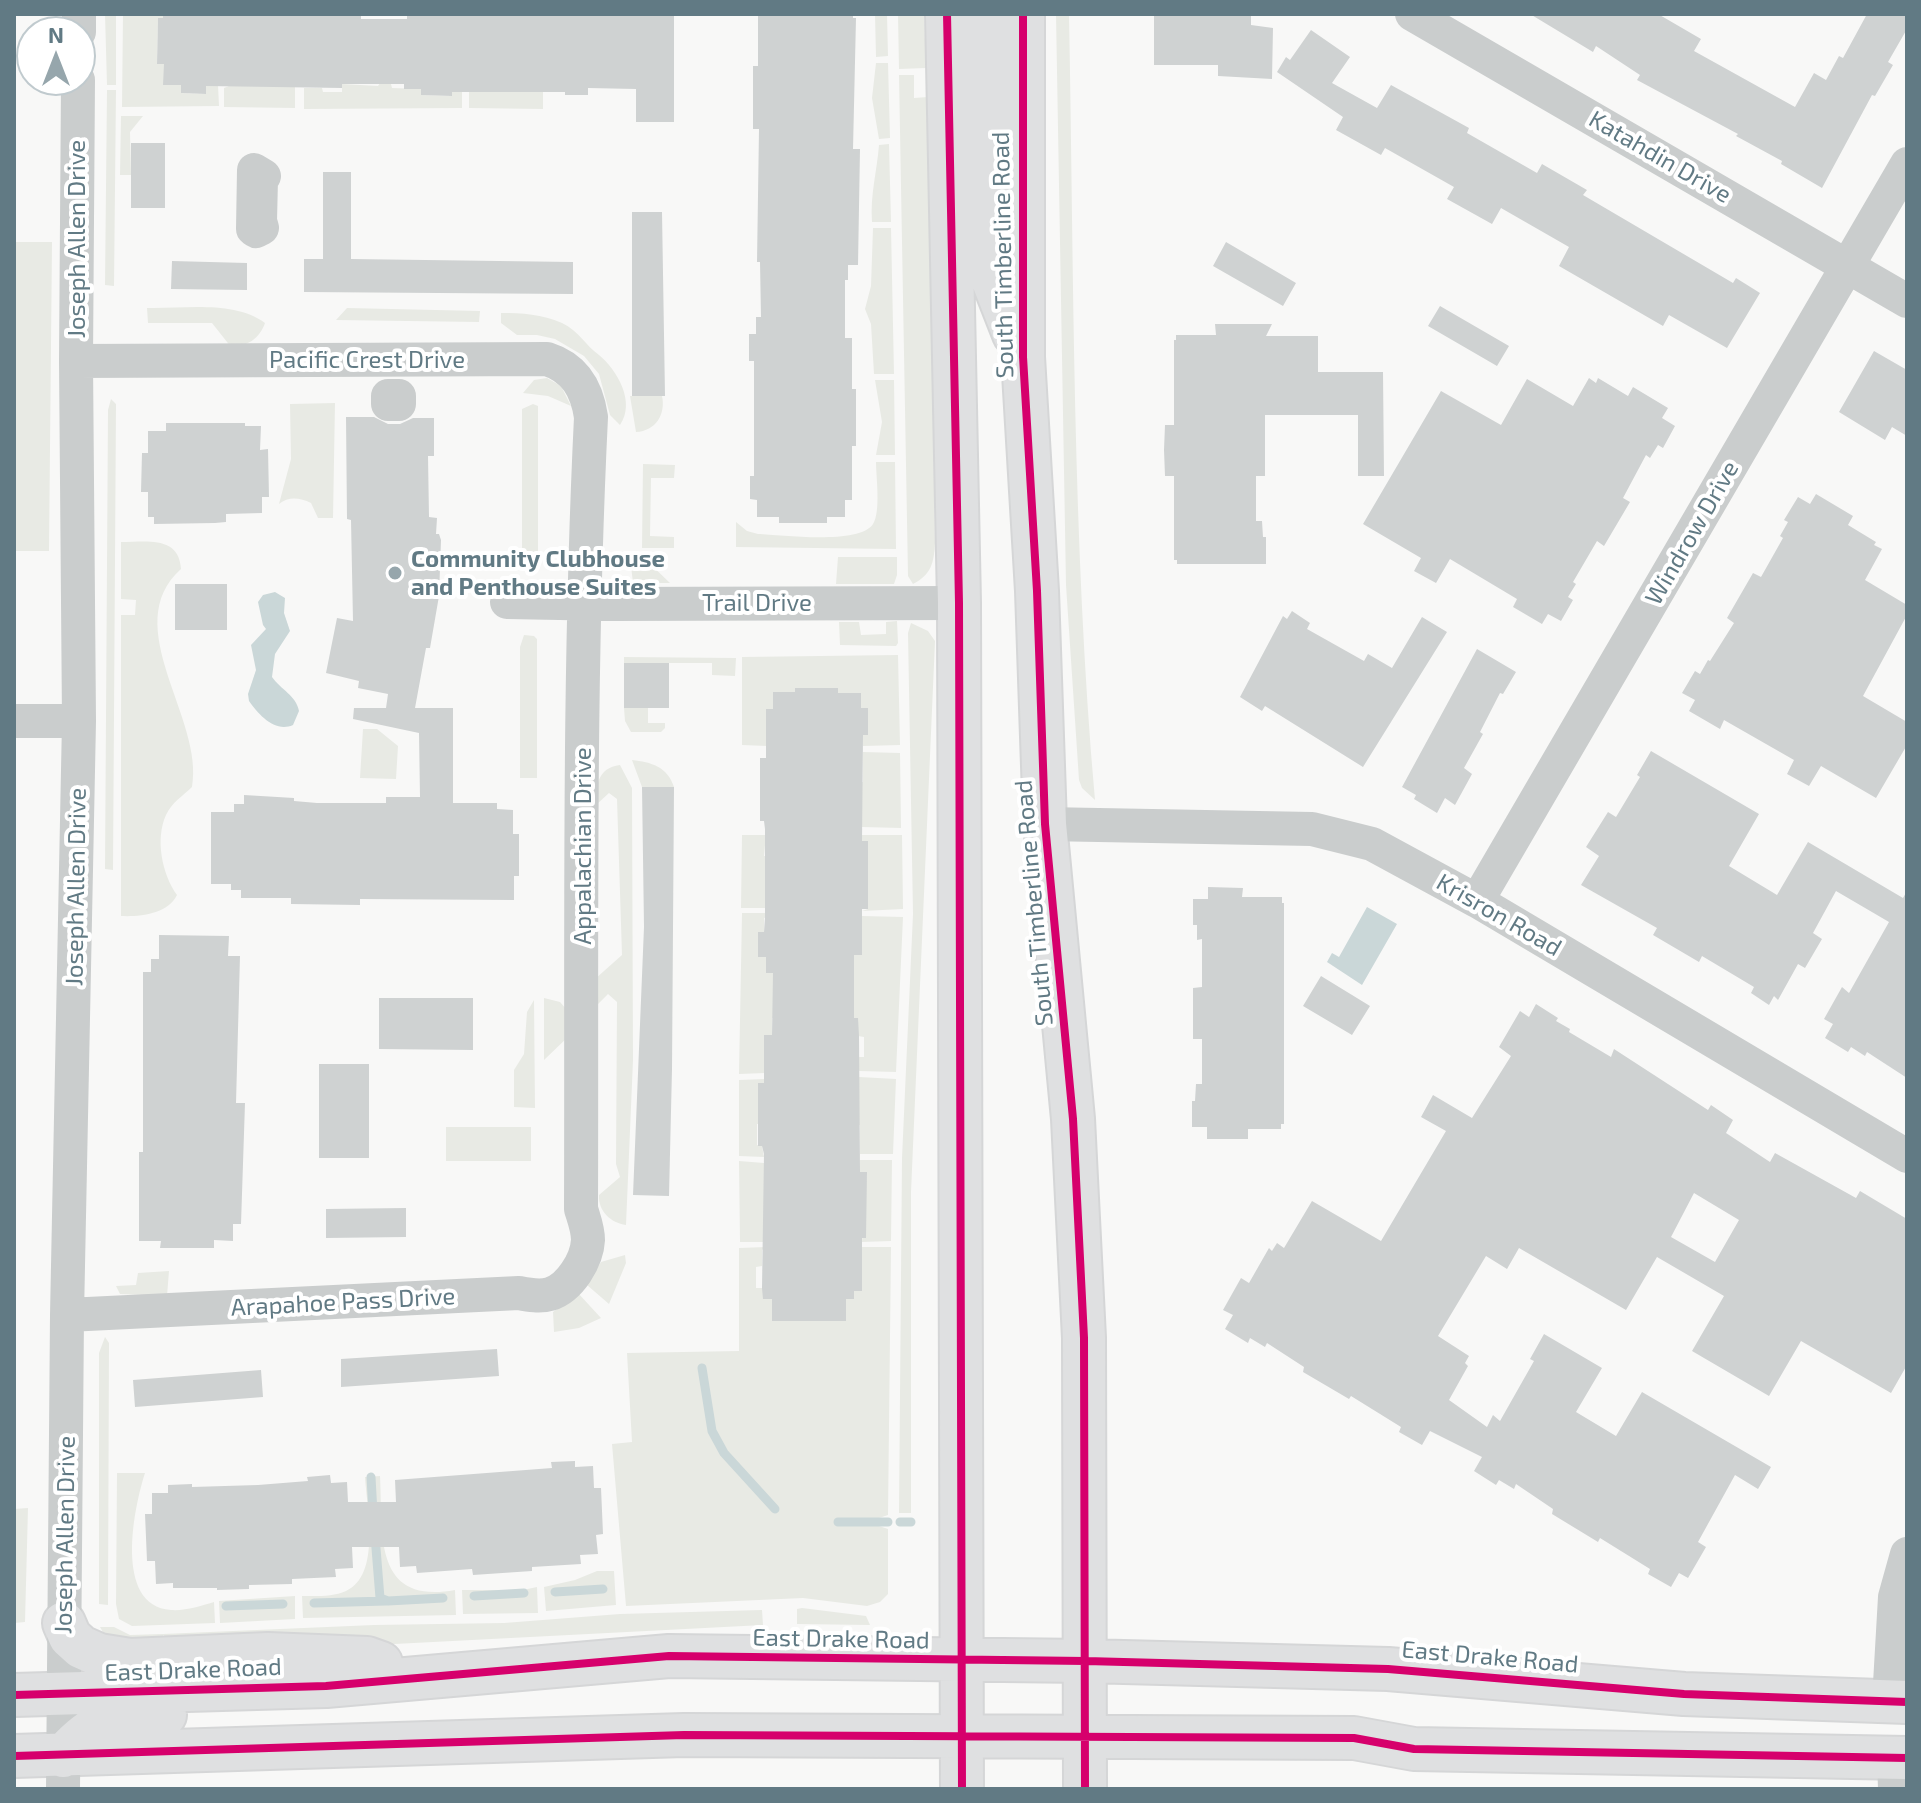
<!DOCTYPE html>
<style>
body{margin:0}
#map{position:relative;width:1921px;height:1803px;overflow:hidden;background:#f8f8f7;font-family:"Exo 2",sans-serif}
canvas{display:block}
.frame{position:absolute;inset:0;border:16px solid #617a84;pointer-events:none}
.north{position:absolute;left:16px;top:16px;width:80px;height:80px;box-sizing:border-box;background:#fff;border:2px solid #c0cace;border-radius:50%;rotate:0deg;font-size:22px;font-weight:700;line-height:32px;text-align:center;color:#617a84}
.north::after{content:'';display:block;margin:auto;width:28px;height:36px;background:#96a6ac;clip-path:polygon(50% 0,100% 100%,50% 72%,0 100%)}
</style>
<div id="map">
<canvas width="1921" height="1803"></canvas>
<div class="frame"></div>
<div class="north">N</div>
</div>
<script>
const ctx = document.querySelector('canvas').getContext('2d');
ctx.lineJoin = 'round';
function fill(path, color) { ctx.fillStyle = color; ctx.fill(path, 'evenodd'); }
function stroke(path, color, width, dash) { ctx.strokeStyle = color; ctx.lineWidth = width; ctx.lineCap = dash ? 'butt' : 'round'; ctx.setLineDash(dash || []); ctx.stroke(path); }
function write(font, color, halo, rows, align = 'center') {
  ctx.font = font + ' "Exo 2",sans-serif'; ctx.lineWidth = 8; ctx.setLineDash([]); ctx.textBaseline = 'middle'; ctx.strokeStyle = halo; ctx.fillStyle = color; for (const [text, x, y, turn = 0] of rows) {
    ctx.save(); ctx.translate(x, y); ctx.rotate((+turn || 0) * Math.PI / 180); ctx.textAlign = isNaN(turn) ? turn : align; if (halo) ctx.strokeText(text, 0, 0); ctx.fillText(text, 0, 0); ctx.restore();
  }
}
fill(new Path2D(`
 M105 14H116V85H107Z
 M123 14H163V18L158 19 157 63 164 64V84L181 85V93L205 94 206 85H218L219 106 122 107Z
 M875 14H887L888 56 876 57Z
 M898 14H924L926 68 899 69Z
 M1056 14H1069C1074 276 1072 539 1095 800L1082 788 1079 780 1066 585Z
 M876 63H888L890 138 879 139 872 98Z
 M899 75H914V98L928 97 935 543C934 563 931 575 913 584L908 576Z
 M382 80 391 84 392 88 421 89 422 95 451 96 452 92H462V108L304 109V88H322L323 92H342V84L378 86Z
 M469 82 473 92H496V82L512 92H533L543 84V109L469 108Z
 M295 83V108L224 107V88L229 86Z
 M107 90H116L114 286 105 285Z
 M121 116H143L130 132 131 175H120Z
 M889 144 891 222H872C870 195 877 171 879 145Z
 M873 228H891L894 374H874L871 324 865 309 871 286Z
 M14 242H52L49 551H14Z
 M147 308C183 309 234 300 265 323 260 338 247 347 231 347L212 323H148Z
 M347 308 480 311 479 322 336 320Z
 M501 313C522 313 542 314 562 323 579 331 585 345 599 355 617 370 636 402 620 425L610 415 599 374 584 356 555 339 537 335H517L501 323Z
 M547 378 561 386 571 406 548 396 523 393 534 380Z
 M875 380H894L895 455H876L882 422Z
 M630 396H662C666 414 656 431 636 432Z
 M111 399 116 404 113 870 105 869 108 410Z
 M335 403 333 518H318L311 503C300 498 289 496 279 504L291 459 290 404Z
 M533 404 538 406V558L528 571 522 556V409Z
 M876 462H895L896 549 736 547V522L747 531 758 534C782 535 860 545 873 524 881 512 876 476 876 462Z
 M643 464 675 465 674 478H651L650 536 674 537V548H642Z
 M121 542C146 542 179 535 181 569 117 626 205 719 192 787 183 796 172 802 166 815 155 839 162 874 177 895 168 914 139 917 121 916V615H135L136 600 121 599Z
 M630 557H643L670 583H633Z
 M838 557H897V575L894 584H836Z
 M897 621 898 643 896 646 840 645 839 622H859L861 635 886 634V622Z
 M911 623 928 631 935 641 911 1192V1513H899L902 1158 913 914 908 633Z
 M524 635 534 636 537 639V778H520V647Z
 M898 655 900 745 863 746V735H868V709L861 708V693H838V688H796L795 692 773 693V709H766V723L770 724 767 746 742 745V657Z
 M624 657 736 658 735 676 712 675V663H624Z
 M624 708H648V723H665V728L661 732H631L625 721Z
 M363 729H377L398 746 396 779 360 778Z
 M863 752 900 753 901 828 862 827 856 782H863Z
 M632 760C651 762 668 767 674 787H642Z
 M620 765 632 788 633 1060 626 1225C611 1223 598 1211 599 1195L620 1177 616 1164 617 1002 608 994 595 1007V979L622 955 617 799 609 793 596 805C596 786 597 768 620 765Z
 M742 835H766L764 856H770L765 883V907L767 908H741Z
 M862 835H902L903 909 862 911 868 909V841H862Z
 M742 913H767V917L764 918V932L758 933V956L766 957V973H854V955H862V916L903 917 896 1072 859 1071V1057H864V1037L858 1036V1018H772V1035L764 1036 765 1073 739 1074Z
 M544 998 560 1002 567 1010 569 1036 544 1060Z
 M534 1000 535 1108 514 1107V1070L524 1054 527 1012Z
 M859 1077 896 1079 893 1154H860V1125L853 1124Z
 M765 1079V1083L758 1084V1106L765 1124H757V1145L762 1146 764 1157 739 1156V1080Z
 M446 1127H531V1161H446Z
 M860 1160H892L891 1241 862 1242 867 1172H860Z
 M739 1161 764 1163 766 1242H740Z
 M766 1247 762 1250V1266L756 1267V1288H763L772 1299V1320L845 1321 846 1299H854V1291L862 1290V1266L859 1255H862V1247H891L888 1515 876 1519H838V1525H876L888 1529V1594L880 1602 867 1606 803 1598 626 1606 612 1444 632 1442 627 1353 739 1351V1248Z
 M625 1255 626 1263 609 1304 587 1285 601 1262Z
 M169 1271 167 1296 120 1294 116 1286 136 1285 138 1273Z
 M578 1293 601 1318 579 1328 554 1332 553 1312Z
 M105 1337 109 1343 108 1605 99 1604V1353Z
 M117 1473H145C134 1507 113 1606 171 1610 186 1611 200 1606 214 1602L215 1623 132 1626 119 1619 116 1604Z
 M380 1476C383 1533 372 1605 455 1590L456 1615 303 1618 302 1596C316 1596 333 1597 346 1591 381 1575 367 1509 365 1477Z
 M28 1508 25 1622 14 1623V1509Z
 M597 1571H614L616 1605 546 1611 544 1587 575 1580Z
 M537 1587 538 1613 463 1614 462 1590H523Z
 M295 1596V1619L220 1623 219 1601Z
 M802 1608 866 1616 870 1625 797 1624V1609Z
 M762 1610 763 1625 375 1645 183 1649 163 1635V1648L107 1639 100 1627H114L130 1635 163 1634 374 1625 504 1623 620 1614Z`), '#e8eae4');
fill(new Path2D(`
 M275 592 285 598 284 613 290 631 275 654 272 677C281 690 296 695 299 711L293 725C275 733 259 715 249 701L248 694 256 670 251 645 266 629 263 625 258 602 263 595Z
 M1367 907 1397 924 1362 985 1327 962 1332 953 1339 957Z`), '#cad7d8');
stroke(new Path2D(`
 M702 1368 712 1431 724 1453 775 1509
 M371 1477 373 1513
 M838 1522H888
 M900 1522H911
 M375 1536 380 1598 388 1601 443 1598
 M555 1592 603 1589
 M474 1596 524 1593
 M314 1603 386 1601
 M226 1606 283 1604`), '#cad7d8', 9);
fill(new Path2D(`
 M163 14H361V19H407V14H674V122H636V89L588 88V95H565V92H452V96L421 95V89H404V84H342V88L206 86V94L181 93V85H163L164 64H157L158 18H163Z
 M765 14H853V18H856L853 149H860L858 265H848V280H845V338H852V389H856V446H852V500H845V517H827V523H779V517H757V500L750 499V476H754V361H749V334H756V317H761L760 262H757L759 129H753V66H758V16H765Z
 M1154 14H1251V25L1273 28 1272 79 1218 76V65H1154Z
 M1530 14H1658L1701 39 1694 51 1795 107 1814 73 1826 80 1839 56 1843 58 1867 14H1907V29L1888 62 1893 65 1875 96 1872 95 1822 188 1781 164 1782 161 1736 136 1738 134 1637 80 1640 75 1596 46 1593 52Z
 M1311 30 1350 57 1332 83 1377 108 1391 85 1469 128 1467 133 1537 173 1542 164 1587 190 1583 195 1733 283 1736 278 1760 293 1727 348 1669 315 1663 326 1559 266 1569 247 1501 208 1492 224 1447 199 1454 187 1385 148 1381 155 1336 130 1343 117 1277 72 1286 57 1290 60Z
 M131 143H165V208H131Z
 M323 172H351V259L573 262V294L304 292V259H323Z
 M632 212H662L665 396H632Z
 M1226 242 1296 283 1283 306 1213 266Z
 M172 261 247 263V290L171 289Z
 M1440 306 1509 346 1497 366 1428 326Z
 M1215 324H1272L1266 336H1318V372H1383L1384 476H1358V415H1265V476H1256V521H1262L1263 537H1266V564H1177V560H1174V476H1165L1164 450 1165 425H1174V340H1176V335H1216Z
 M1874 351 1907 370V436L1892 427 1885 440 1839 412Z
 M1589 378 1596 383 1598 378 1628 396 1633 387 1668 408 1662 418 1675 426 1663 448 1658 445 1650 458 1646 455 1623 498 1630 502 1604 546 1597 541 1573 582 1576 584 1568 597 1573 600 1561 621 1548 614 1542 624 1513 607 1517 599 1450 559 1436 583 1414 571 1421 558 1363 524 1441 391 1501 425 1527 379 1573 406Z
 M346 417H374L388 424H400L413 418H434V456H428L429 517 437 518 436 534H439L441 540 439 596 430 648H426L415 708H453V803H497V809L513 810V834H519V876H514V900L360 899V905L291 904V898H241V890H231V884H211V812H234V804H244V795L294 798V801L317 803H386V797H420L419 733 353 719 354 708H386L388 694 358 688 359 681 326 673 337 618 353 621 351 520 347 519Z
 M166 423H245V426H261L260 450 268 449 269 497H262V513L226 514V522L215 523 154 524V517H148V492H141L142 453H148V431H166Z
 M1816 494 1853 516 1848 525 1876 542 1874 545 1882 549 1865 580 1907 605V615L1863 696 1907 722V745L1876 798 1821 766 1809 786 1787 774 1794 760 1724 720 1720 729 1689 711 1695 700 1682 693 1695 671 1700 674 1708 660 1710 661 1734 623 1727 618 1753 573 1761 577 1783 538 1780 536 1788 522 1784 520 1798 497 1810 504Z
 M175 584H227V630H175Z
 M1292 611 1310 623 1307 629 1364 661 1368 654 1392 668 1422 617 1447 632 1363 767 1265 706 1262 711 1240 697 1283 616 1287 619Z
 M1477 649 1516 672 1503 694 1500 693 1480 732 1483 734 1464 768 1472 774 1455 805 1445 798 1437 813 1414 799 1416 795 1402 787Z
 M624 663H669V708H624Z
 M795 688H838V693H861V708H868V735H863L862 841H868V909H862V955H854V1018H858L859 1036 860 1172H867L866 1238H862V1291H854V1299H846V1321H772V1299H763L762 1288 764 1154 762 1146H758V1083H764V1035H772L773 973H766V957H758V932H764L765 917V829L764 821H760V758H766V709H773V692H795Z
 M1651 751 1759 814 1729 866 1777 895 1808 842 1903 898 1907 891V1078L1867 1052 1865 1056 1851 1047 1848 1052 1825 1038 1833 1024 1824 1019 1842 987 1849 993 1889 922 1836 891 1813 933 1822 939 1805 968 1798 964 1778 1000 1774 996 1769 1005 1751 993 1754 987 1702 956 1699 962 1653 935 1657 928 1581 885 1599 856 1586 847 1608 812 1616 817 1640 777 1637 775Z
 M642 787H674L672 1069 669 1196 633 1195 644 927Z
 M1208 887 1243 888 1242 897H1282V903H1284V1124H1281V1129H1248V1139H1207V1127H1192V1101H1195L1196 1084H1202V1039H1193V988L1202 987V939L1197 940V925H1193V899H1208Z
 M159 935 229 936 228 956H240L236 1103H245L241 1224H233V1241L214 1240V1248H160L161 1241H139V1152H143V972H151V959H159Z
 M1321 976 1370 1006 1352 1035 1303 1006Z
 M379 998H473V1050L379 1049Z
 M1536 1004 1558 1018 1556 1021 1570 1029 1569 1032 1611 1057 1614 1049 1708 1110 1711 1105 1733 1120 1726 1133 1770 1162 1775 1153 1856 1198 1860 1191 1907 1219V1365L1891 1393 1801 1341 1769 1396 1692 1351 1724 1296 1657 1257 1626 1310 1519 1248 1507 1269 1486 1256 1438 1336 1469 1356 1465 1363 1468 1366 1449 1400 1487 1427 1493 1415 1500 1421 1534 1361 1530 1359 1544 1334 1602 1368 1576 1412 1616 1436 1642 1392 1771 1467 1758 1489 1735 1475 1698 1542 1706 1547 1688 1578 1679 1573 1671 1587 1648 1574 1650 1569 1600 1538 1598 1542 1552 1514 1553 1509 1516 1484 1514 1489 1499 1480 1496 1485 1474 1471 1482 1457 1430 1431 1422 1445 1399 1432 1401 1427 1351 1396 1349 1399 1303 1372 1304 1367 1267 1343 1265 1347 1250 1338 1248 1343 1225 1329 1233 1315 1223 1310 1241 1278 1249 1283 1269 1248 1272 1251 1277 1243 1284 1248 1312 1201 1381 1241 1446 1131 1421 1117 1433 1095 1472 1118 1511 1056 1499 1047 1520 1011 1529 1017ZM1694 1193 1739 1220 1715 1262 1671 1237Z
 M319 1064H369V1158H319Z
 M406 1208V1237L326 1238V1209Z
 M497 1349 499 1376 341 1387V1359Z
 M261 1370 263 1397 135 1407 133 1380Z
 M575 1461V1467L593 1466 594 1488H601L603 1534 596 1535 598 1554 580 1555 581 1564 532 1567V1571L473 1575 472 1569 417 1573 416 1566 400 1567 399 1547H352L353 1568 335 1569 336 1577 292 1579V1584L249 1585V1589L217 1590V1588H173V1583L156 1584 155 1561H147L145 1514H152V1493H168V1485L192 1484V1487L258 1485 308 1481 307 1477 330 1475 331 1483 347 1482 348 1502H396L395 1480 552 1468 551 1462Z`), '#cfd2d2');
const major = new Path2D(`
 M947 14 959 603 962 1789
 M981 14 988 223 992 278 1014 334
 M1023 14V357L1037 591 1045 824 1073 1119 1084 1338 1085 1789
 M64 1623 70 1637 81 1647 99 1655 130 1660 268 1654 367 1658 381 1663
 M14 1695 326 1686 669 1656 1086 1661 1388 1669 1684 1694 1907 1702
 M14 1756 684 1735 1354 1738 1414 1749 1907 1758
 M63 1756C97 1718 115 1717 165 1715`);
stroke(major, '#d5d6d7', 46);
stroke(new Path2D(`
 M1412 14 1907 301
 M79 32V14
 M254 170 264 176 261 179 260 221 262 228 256 231 253 229Z
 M388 396H399V404H388Z
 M507 602 612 604 959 603
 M14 721H79
 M1045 824 1312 829 1372 844 1477 901 1907 1156
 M1477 901 1907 164
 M67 1315 519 1293C529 1295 540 1297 550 1294 570 1288 587 1260 588 1240 588 1229 584 1219 581 1209 582 945 578 681 591 417 587 389 575 368 547 359L76 361
 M1889 1701 1895 1597 1907 1554
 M1894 1758 1895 1789
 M63 1789 67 1315 79 721 76 361 78 80`), '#cacdcd', 34);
stroke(major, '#dfe0e1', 42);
stroke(new Path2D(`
 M947 14 959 603 962 1789
 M1023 14V357L1037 591 1045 824 1073 1119 1084 1338 1085 1789
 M14 1695 326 1686 669 1656 1086 1661 1388 1669 1684 1694 1907 1702
 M14 1756 684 1735 1354 1738 1414 1749 1907 1758`), '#d6006c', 8);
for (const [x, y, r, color] of [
 [395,573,8,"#96a6ac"]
]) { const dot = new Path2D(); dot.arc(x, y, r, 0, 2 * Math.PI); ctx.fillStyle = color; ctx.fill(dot); stroke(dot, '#fff', 3); }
write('24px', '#617a84', '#fff', [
 ["Katahdin Drive",1660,157,30],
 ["Joseph Allen Drive",77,239,-90],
 ["South Timberline Road",1003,255,-91],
 ["Pacific Crest Drive",367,360],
 ["Windrow Drive",1692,533,-60],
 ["Trail Drive",757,603],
 ["Appalachian Drive",583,846,-90],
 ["Joseph Allen Drive",76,887,-89],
 ["South Timberline Road",1034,903,-95],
 ["Krisron Road",1499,915,30],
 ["Arapahoe Pass Drive",343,1302,-3],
 ["Joseph Allen Drive",65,1535,-89],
 ["East Drake Road",841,1639,1],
 ["East Drake Road",1490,1657,5],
 ["East Drake Road",193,1670,-2]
]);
write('bold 24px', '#617a84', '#fff', [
 ["Community Clubhouse",411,559],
 ["and Penthouse Suites",411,587]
], 'left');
</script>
